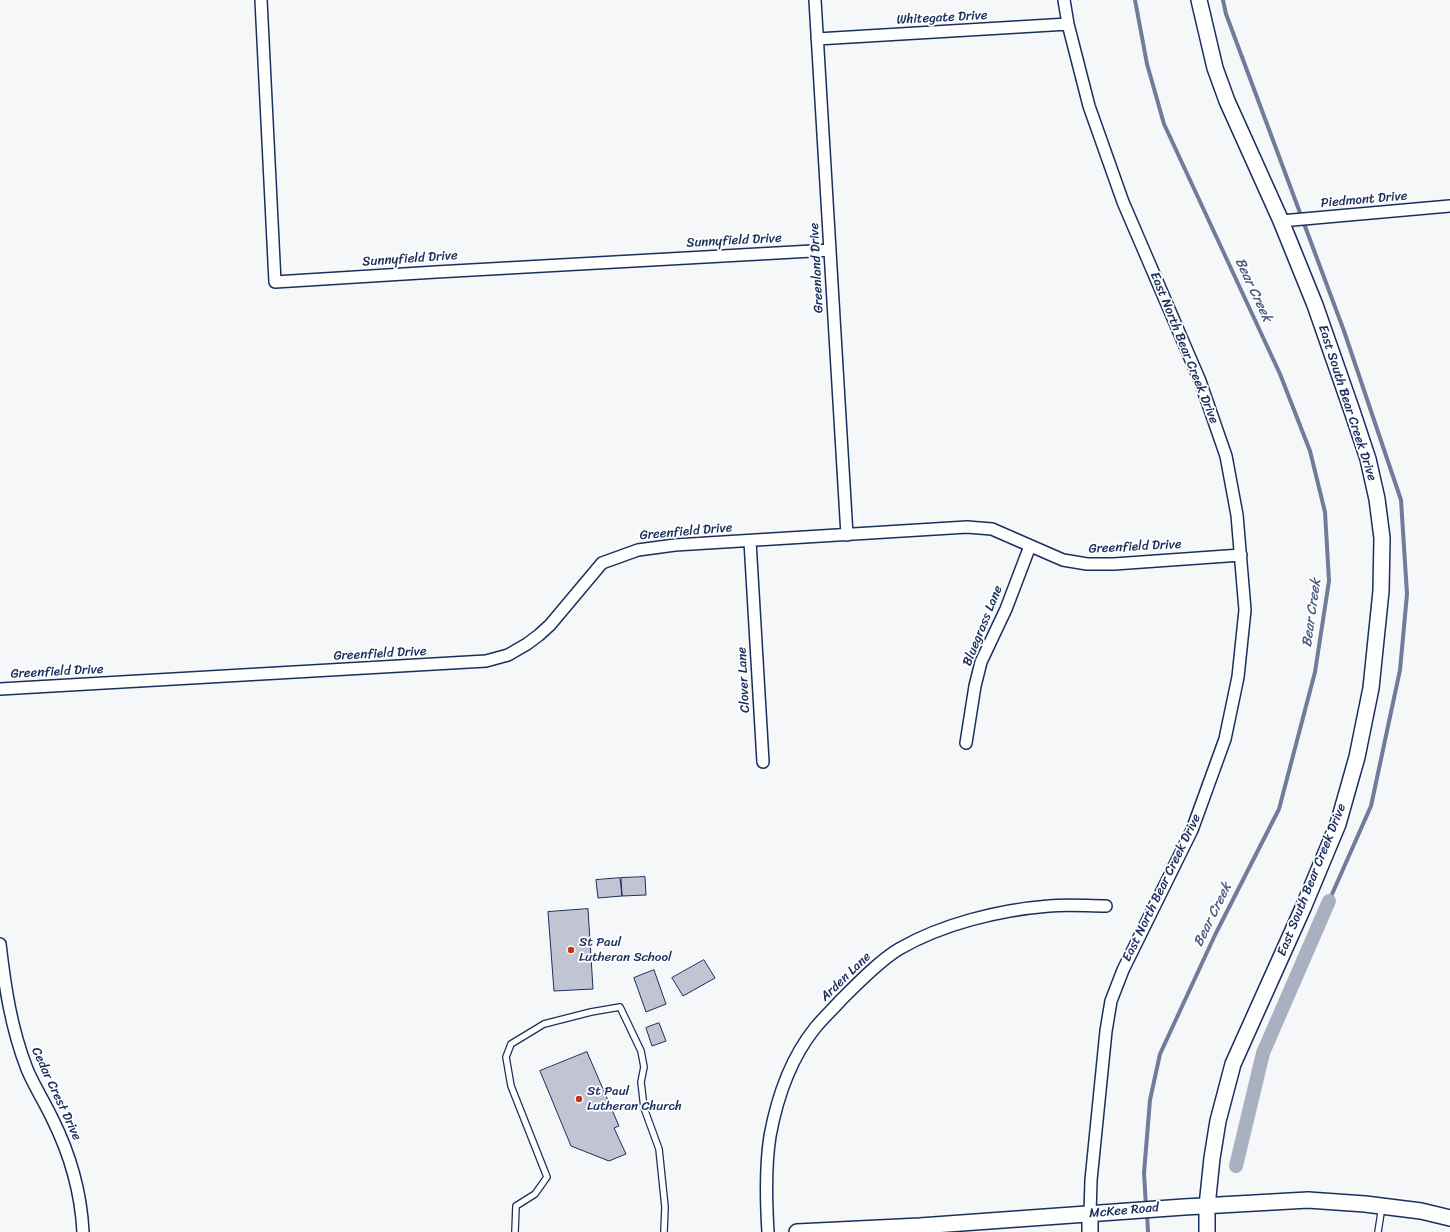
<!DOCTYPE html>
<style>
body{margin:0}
canvas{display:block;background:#f6f7f9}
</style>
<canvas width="1450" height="1232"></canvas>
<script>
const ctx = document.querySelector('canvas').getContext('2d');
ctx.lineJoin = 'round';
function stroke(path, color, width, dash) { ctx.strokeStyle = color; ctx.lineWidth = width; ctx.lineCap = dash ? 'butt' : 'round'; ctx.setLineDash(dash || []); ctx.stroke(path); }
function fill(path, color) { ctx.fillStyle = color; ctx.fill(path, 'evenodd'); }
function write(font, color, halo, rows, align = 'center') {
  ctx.font = font + ' Sriracha,sans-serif'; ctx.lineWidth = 3.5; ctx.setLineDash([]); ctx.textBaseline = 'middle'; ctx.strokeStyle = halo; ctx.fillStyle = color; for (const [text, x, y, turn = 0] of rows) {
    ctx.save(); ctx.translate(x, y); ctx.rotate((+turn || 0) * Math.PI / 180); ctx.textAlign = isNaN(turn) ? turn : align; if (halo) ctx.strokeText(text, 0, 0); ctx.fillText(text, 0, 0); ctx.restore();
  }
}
stroke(new Path2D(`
 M1135 0 1147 64 1164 124 1280 374 1310 451 1325 512 1329 581 1315 672 1279 809 1215 935 1160 1054 1150 1100 1144 1173 1146 1207
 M1223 0 1226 14 1344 331 1401 500 1407 594 1400 670 1371 806 1329 901
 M1147 1213 1148 1232`), '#707c99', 4);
stroke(new Path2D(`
 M1236 1166 1263 1053 1329 901`), '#a9b0c1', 14);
const building = new Path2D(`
 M645 877 646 895 622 896 621 878Z
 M620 878 622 896 598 898 596 880Z
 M588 909 593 989 554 991 548 912Z
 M704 960 715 978 683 996 672 978Z
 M654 970 666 1004 646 1012 634 978Z
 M659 1023 666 1041 652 1046 646 1028Z
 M587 1052 619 1126 614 1128 626 1154 609 1161 571 1146 540 1071Z`);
fill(building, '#c0c4d3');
stroke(building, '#1b2f5e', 1);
const lane = new Path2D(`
 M515 1232 516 1206 535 1194 547 1177 511 1086 506 1057 511 1044 544 1024 591 1012 620 1007 641 1051 644 1067 641 1082 644 1108 659 1149 665 1207 664 1232
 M1378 1232 1382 1206`);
const street = new Path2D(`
 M261 0 275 282 436 272 830 250
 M815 0 847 535
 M1064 0 1068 24 1089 106 1123 202 1200 381 1226 456 1237 515 1245 610 1238 677 1225 739 1192 830 1123 970 1111 1001 1106 1031 1091 1180 1090 1214
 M817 39 1068 24
 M1281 221 1450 206
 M750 541 763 762
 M0 689 486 661 508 655 527 644 539 635 550 625 602 563 638 550 675 545 967 527 992 529 1063 560 1087 564H1114L1241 555
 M966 743 975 686 981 662 1006 609 1030 546
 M0 944C5 987 11 1028 27 1069 34 1086 44 1101 52 1118 70 1154 81 1192 83 1232
 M768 1232C766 1200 765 1168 770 1136 777 1098 791 1058 815 1028 823 1018 832 1010 840 1001 856 985 879 961 899 949 942 924 999 910 1049 906 1068 904 1087 906 1106 906`);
const secondary = new Path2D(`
 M1199 0 1215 68 1227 101 1281 221 1315 305 1352 411 1368 459 1377 499 1382 538 1381 591 1371 688 1357 757 1338 824 1303 908 1233 1064 1218 1121 1212 1158 1207 1206V1232
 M1090 1214V1232
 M797 1232 920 1226 1184 1207 1308 1200 1365 1204 1421 1211 1450 1218`);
stroke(lane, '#1b2f5e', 8);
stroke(street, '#1b2f5e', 14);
stroke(secondary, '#1b2f5e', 18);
stroke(lane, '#fff', 5.5);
stroke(street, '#fff', 11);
stroke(secondary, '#fff', 15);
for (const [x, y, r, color] of [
 [571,950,4,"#c8321e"],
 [579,1099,4,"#c8321e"]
]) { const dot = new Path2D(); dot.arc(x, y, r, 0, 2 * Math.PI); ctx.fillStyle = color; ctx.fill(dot); stroke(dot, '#fff', 1.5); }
write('13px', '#1b2f5e', '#fff', [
 ["Whitegate Drive",942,18,-3],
 ["Piedmont Drive",1364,200,-5],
 ["Sunnyfield Drive",734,241,-3],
 ["Sunnyfield Drive",410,259,-4],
 ["Greenland Drive",817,268,-93],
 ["East North Bear Creek Drive",1184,348,68],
 ["East South Bear Creek Drive",1347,403,72],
 ["Greenfield Drive",686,532,-5],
 ["Greenfield Drive",1135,547,-3],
 ["Bluegrass Lane",983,626,-68],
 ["Greenfield Drive",380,654,-3],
 ["Greenfield Drive",57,672,-3],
 ["Clover Lane",744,680,-93],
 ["East South Bear Creek Drive",1312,880,-68],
 ["East North Bear Creek Drive",1162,888,-64],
 ["Arden Lane",846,977,-44],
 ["Cedar Crest Drive",56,1094,65],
 ["McKee Road",1124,1211,-5]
]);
write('13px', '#1b2f5e', '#fff', [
 ["St Paul",579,943],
 ["Lutheran School",579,958],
 ["St Paul",587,1092],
 ["Lutheran Church",587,1107]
], 'left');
write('italic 14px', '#4d5c81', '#fff', [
 ["Bear Creek",1253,290,65],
 ["Bear Creek",1312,613,-82],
 ["Bear Creek",1213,915,-64]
]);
</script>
